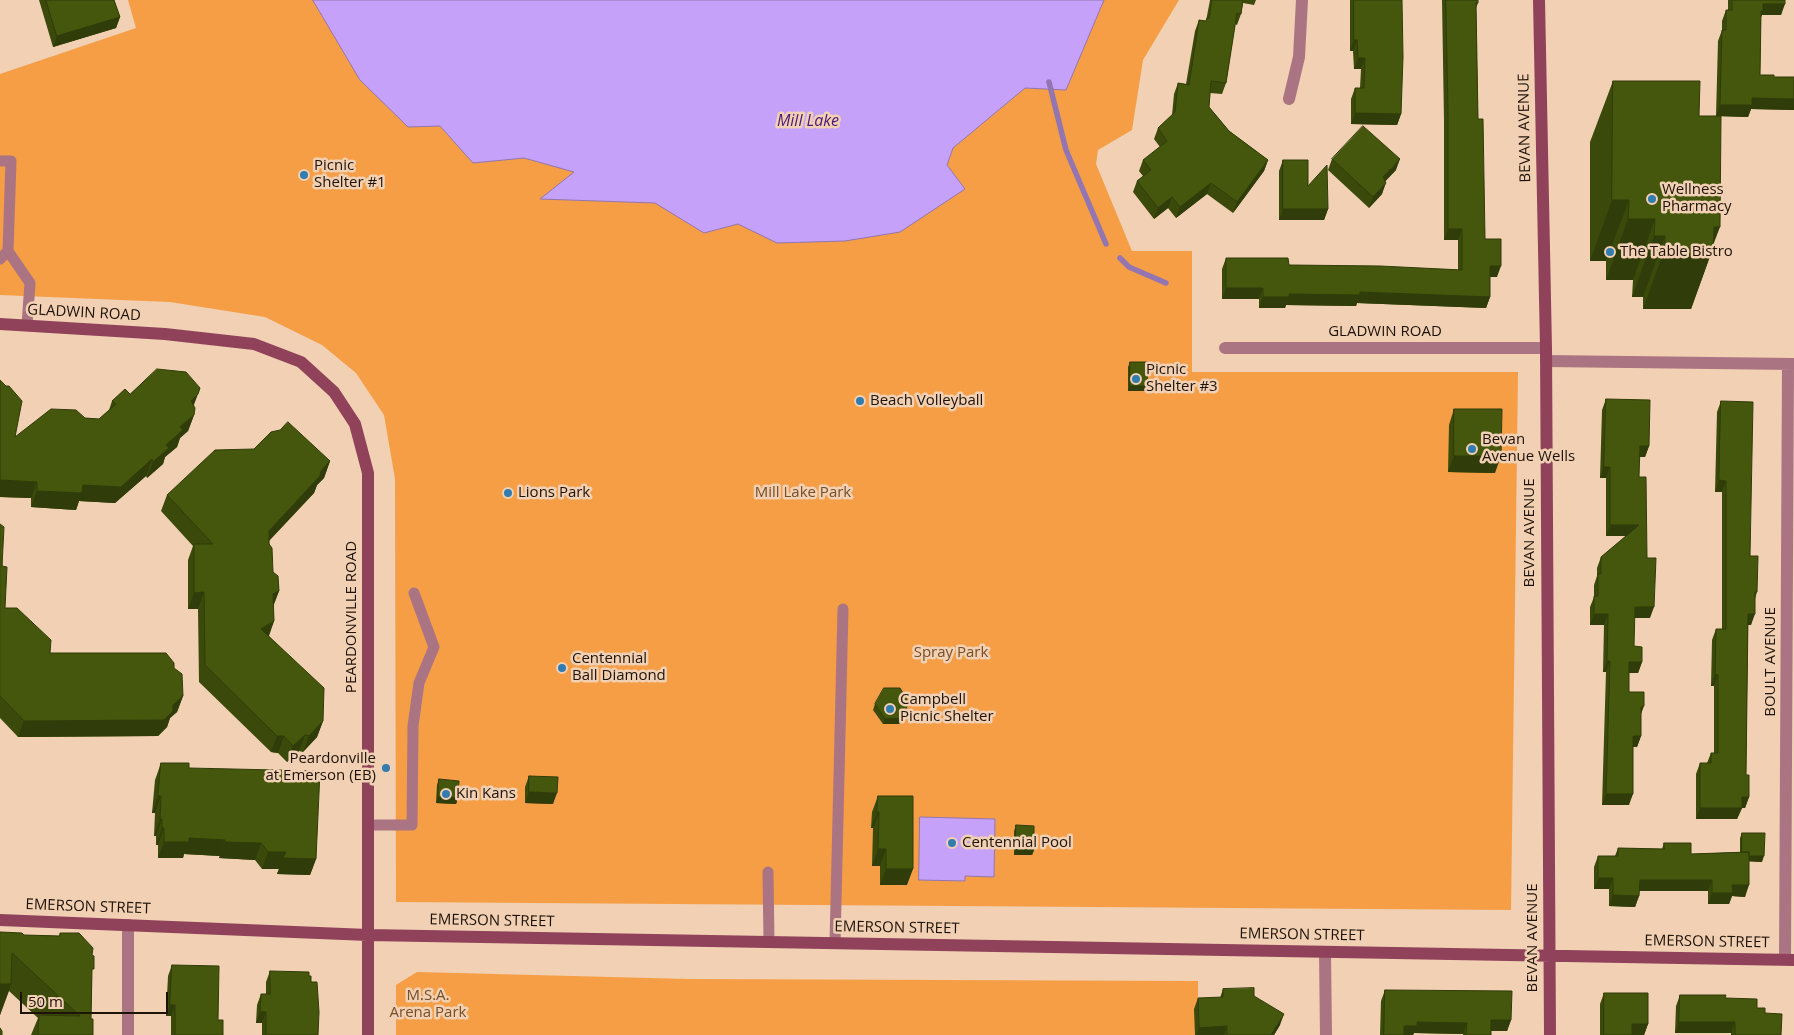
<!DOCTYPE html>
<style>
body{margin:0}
#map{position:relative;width:1794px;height:1035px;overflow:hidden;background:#f1d0b3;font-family:"Open Sans",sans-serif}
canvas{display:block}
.scale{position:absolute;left:20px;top:992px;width:148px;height:22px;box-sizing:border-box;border:2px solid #1e1309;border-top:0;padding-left:6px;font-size:15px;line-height:18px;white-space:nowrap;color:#1e1309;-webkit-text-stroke:4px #f1d0b3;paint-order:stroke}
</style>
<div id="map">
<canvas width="1794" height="1035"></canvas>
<div class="scale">50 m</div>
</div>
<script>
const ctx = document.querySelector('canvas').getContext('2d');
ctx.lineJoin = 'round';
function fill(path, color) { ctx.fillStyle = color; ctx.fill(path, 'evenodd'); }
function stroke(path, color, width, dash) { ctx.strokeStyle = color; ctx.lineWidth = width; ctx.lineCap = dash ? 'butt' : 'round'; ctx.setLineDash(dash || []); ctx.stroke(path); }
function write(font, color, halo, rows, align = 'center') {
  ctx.font = font + ' "Open Sans",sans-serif'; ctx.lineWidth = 5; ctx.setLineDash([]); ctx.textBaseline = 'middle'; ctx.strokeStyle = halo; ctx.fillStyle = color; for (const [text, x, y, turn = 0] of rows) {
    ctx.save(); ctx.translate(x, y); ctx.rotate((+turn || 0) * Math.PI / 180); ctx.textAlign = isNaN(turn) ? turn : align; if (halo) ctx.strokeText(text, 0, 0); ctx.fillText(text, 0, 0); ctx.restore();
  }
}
fill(new Path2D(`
 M128 0H1179L1143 60 1132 130 1098 150 1096 164 1132 251H1192V372H1518L1511 910 396 902 395 479 384 415 356 373 322 345 265 317 170 302 0 295V74L136 28Z
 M417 972 688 979 1198 981V1035H396V985Z`), '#f59e46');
const water = new Path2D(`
 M313 0H1104L1066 90 1025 88 953 148 947 165 965 189 900 232 845 241 777 243 738 224 704 233 655 203 540 199 574 172 524 158 473 163 440 126 408 127 360 80Z
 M920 817 995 819 994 877 965 876V881L919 880Z`);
fill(water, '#c5a1f9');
stroke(water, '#9376b1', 1);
stroke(new Path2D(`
 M1049 82 1066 150 1106 244
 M1120 258 1129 267 1166 283`), '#9376b1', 5.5);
stroke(new Path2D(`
 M0 161H11L8 251
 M0 259 8 251 30 283 27 325
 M368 825H412L413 726 419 683 434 647 414 593
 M768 872 769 942
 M835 943 843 609`), '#ab7482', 11);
stroke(new Path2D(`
 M1289 99 1299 57 1302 0
 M1225 348H1546
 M1546 361 1794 364
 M1325 952 1326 1035
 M1785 959 1788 364
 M128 1035V925`), '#ab7482', 12);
stroke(new Path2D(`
 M1539 0 1546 348 1550 1035
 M0 324 165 334 254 344 301 362 334 392 355 424 368 473V1035
 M0 920 368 935 1794 960`), '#90425a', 12);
fill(new Path2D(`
 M39 0H114L120 17 116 28 53 47Z
 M1210 0H1256L1254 5 1243 3 1241 14 1237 25 1235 24 1226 83 1222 94 1210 93 1209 107 1229 131 1268 160 1264 171 1233 213 1207 194 1176 218 1168 208 1154 219 1133 192 1137 181 1143 176 1139 171 1143 160 1160 147 1154 139 1158 128 1172 115 1174 94 1178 83 1186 84 1195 31 1199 20 1206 21Z
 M1350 0H1402L1401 114 1397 125 1351 124V99L1355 88H1360L1361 69H1354L1353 51H1350Z
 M1442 0H1478V3L1476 8 1478 119 1485 239 1497 277H1490V297L1486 308 1357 303 1356 306 1286 305 1285 308H1259V299H1222V269L1226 258 1289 265 1458 270V240H1444V121Z
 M1728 0H1785L1781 15H1762L1761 16 1760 75 1774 77H1794V110L1751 109 1748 117 1716 116 1718 41 1722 30V21L1726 10H1728Z
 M1613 81 1699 116 1713 248 1691 309H1643V297H1632L1633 280H1606V261H1590V142Z
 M1332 159 1396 170 1385 181 1382 194 1369 208 1328 170Z
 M1283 160 1308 186 1328 209 1324 220H1279V171Z
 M1130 362 1145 391H1128V367Z
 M0 380 15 437 85 418 99 419 109 410 112 401 130 394 194 405V415L188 431 180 438 177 447 165 457 163 464 147 478 146 476 115 503 79 501 76 510 31 507V498L0 497Z
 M1606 399 1649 446 1645 457H1639V477L1647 558 1650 618H1634V646L1642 662 1638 673H1629V692L1641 715V736L1637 747H1633L1629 805H1602L1606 672H1603L1604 625H1590V607L1594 597V585L1597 576V568L1601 557 1626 536H1606V478H1600L1602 410Z
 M1721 401 1757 592 1755 599 1751 625H1748L1746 775 1749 797 1745 808H1742L1737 819H1696V774L1700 763H1707L1711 753H1714V686H1711L1712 640 1716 629H1722V492H1715L1717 412Z
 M1454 409 1495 473 1448 472 1449 425Z
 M330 461 324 478 317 485 314 493 269 541 273 572 279 591 273 606 274 621 269 636 323 721 317 737 303 752 299 751 287 762 278 753 271 752 199 682 198 609H188V560L193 546 161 511 167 495Z
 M0 524 5 608 50 653 174 668 183 696 177 712 170 718 167 727 158 736 18 737 0 718Z
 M909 703 899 724H883L873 710 875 704Z
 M161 763 189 768 316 859 310 875 277 874 279 869H262L255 860 219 858 220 856 184 854 183 858H158V845H156V836H154L155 813H152L155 780Z
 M529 776 553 804 525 803V787Z
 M439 779 458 798 456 804 436 803 437 785Z
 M878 796 907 885H880V866H872L873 828H871L872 812Z
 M1016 825 1034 850 1032 855H1014V831Z
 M1742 833 1762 862 1749 861 1745 897 1732 896 1729 904H1708V891H1639V896L1635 907 1609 906V889H1594V867L1598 856H1615L1618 848 1662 849 1664 843 1691 854 1740 852V838Z
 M0 932 24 935 59 936 60 933 92 977 91 1019 93 1035H31L38 1018 9 991 0 1015Z
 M172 965 218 1020 223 1035H171V1016H166L168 976Z
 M270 971 309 976 311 982 318 1035H262V1023H256L257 1005 261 994H266V982Z
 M1223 989 1254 996 1280 1025 1274 1035H1195L1194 1009 1198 998H1220Z
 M1385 990 1511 1020 1507 1031H1491V1035H1463V1034L1414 1033 1413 1035H1380L1381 1001Z
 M1604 993 1648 1024 1644 1035H1600V1004Z
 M1680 995 1725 998 1757 1008 1765 1013 1781 1035H1731V1033H1675L1676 1006Z`), '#3b4a0b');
fill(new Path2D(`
 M1763 4H1785L1781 15H1762L1759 22Z
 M120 17 116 28 53 47 57 36Z
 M1354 40H1357L1353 51H1350Z
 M1358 58H1365L1361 69H1354Z
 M1752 98 1794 99V110L1751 109 1748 117 1716 116 1720 105Z
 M1355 113 1401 114 1397 125 1351 124Z
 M1400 159 1396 170 1379 188 1383 177Z
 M1268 160 1264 171 1233 213 1237 202Z
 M1211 183 1207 194 1176 218 1180 207Z
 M1386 183 1382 194 1369 208 1373 197Z
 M1172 197 1168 208 1154 219 1158 208Z
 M1612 200H1629L1606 261H1590Z
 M1283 209H1328L1324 220H1279Z
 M1628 219H1655L1633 280H1606Z
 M1714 227H1720L1712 248H1713L1691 309H1643L1665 248Z
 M1448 229H1462L1458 240H1444Z
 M1654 236H1665L1643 297H1632Z
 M1490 266H1501L1497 277H1486Z
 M1226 288H1263L1259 299H1222Z
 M1360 292 1490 297 1486 308 1357 303 1356 306 1286 305 1285 308H1259L1263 297 1289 294Z
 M1130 386H1147L1145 391H1128Z
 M198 394 192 410 191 401Z
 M194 415 188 431 180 438 177 447 165 457 163 464 147 478 153 462 180 427Z
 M1640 446H1649L1645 457H1636Z
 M1454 456H1501L1495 473 1448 472Z
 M152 459 146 476 115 503 79 501 76 510 31 507 37 491 83 485Z
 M330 461 324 478 317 485 314 493 263 547 269 531Z
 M1604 467H1610L1606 478H1600Z
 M0 480 37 482 31 498 0 497Z
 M1719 480 1726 481 1722 492H1715Z
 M1610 525H1639L1635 536H1606Z
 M279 591 273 607V594Z
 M204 592 198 609H188L194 593Z
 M1635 607H1654L1650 618H1631Z
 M1594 614H1608L1604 625H1590Z
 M1748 614H1755L1751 625H1744Z
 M274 621 268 637 261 629Z
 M1607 661H1610L1606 672H1603Z
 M1629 662H1642L1638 673H1625Z
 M1715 674 1718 675 1714 686H1711Z
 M183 696 177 712 170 718 167 727 158 736 18 737 24 721 173 705Z
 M909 703 899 724H883L885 719Z
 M1644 706 1640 717 1641 707Z
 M323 721 317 737 303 752 309 736Z
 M305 735 299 751 287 762 293 746Z
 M277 736H284L278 753 271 752Z
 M1633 736H1641L1637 747H1629Z
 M529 792 557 793 553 804 525 803Z
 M1606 794H1633L1629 805H1602Z
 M158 796H161L155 813H152Z
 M438 797 458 798 456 804 436 803Z
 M1742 797H1749L1745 808H1737Z
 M1700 808H1742L1737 819H1696Z
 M877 812H879L873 828H871Z
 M160 819H162L156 836H154Z
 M162 828H164L158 845H156Z
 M189 838 225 840 220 856 184 854 183 858H158L164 842Z
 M225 842 261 843 255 860 219 858Z
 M878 849H886L880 866H872Z
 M1016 849 1034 850 1032 855H1014Z
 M268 852H286L316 859 310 875 277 874 279 869H262Z
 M1742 856H1764L1762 862 1740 861Z
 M886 869H913L907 885H880Z
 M1598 878H1613L1609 889H1594Z
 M1640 880H1712L1708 891H1636Z
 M1732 885H1749L1745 897 1732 896 1729 904H1708L1712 893Z
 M1613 895 1639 896 1635 907 1609 906Z
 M0 984H11L0 1015Z
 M170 1005H175L171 1016H166Z
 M260 1012H266L262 1023H256Z
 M1284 1014 1280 1025 1274 1035H1271Z
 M1491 1020H1511L1507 1031H1487Z
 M1417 1022 1467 1023 1463 1034 1414 1033 1413 1035H1401L1404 1026Z
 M1679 1022H1735L1731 1033H1675Z
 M1632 1024H1648L1644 1035H1628Z
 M1227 1026 1224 1035H1196L1199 1028Z`), '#303c09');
const building = new Path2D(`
 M46 0H114L120 17 57 36Z
 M1212 0H1243L1241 14 1237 13 1226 83 1211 81 1209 107 1229 131 1268 160 1237 202 1211 183 1180 207 1172 197 1158 208 1137 181 1151 170 1143 160 1167 141 1158 128 1175 112 1178 83 1189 85 1199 20 1206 21 1207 18H1209Z
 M1354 0H1402L1403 57 1401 114 1355 113V88H1364L1365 58H1358L1357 40H1354Z
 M1446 0H1478V3H1476L1478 119H1483L1485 239H1501V266H1490V297L1360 292V295L1289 294V297H1263V288H1226V258H1288L1289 265 1380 266 1462 270V229H1448V110Z
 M1732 0H1785V4H1763V11H1761L1760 75H1774V77H1794V99L1752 98V105H1720L1722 30H1726V10H1732Z
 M1613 81H1700L1699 116H1721L1720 227H1714L1713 248H1665V236H1654L1655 219H1628L1629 200H1612Z
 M1363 126 1400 159 1383 177 1386 183 1373 197 1332 159Z
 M1283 160H1308V186L1327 165 1328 209H1283Z
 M1130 362H1148L1147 386H1130Z
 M157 369 186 372 200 388 198 394 191 401 195 408 194 415 180 427 183 430 166 445 169 448 153 462 152 459 121 487 83 485 82 493 37 491V482L0 480V380L6 386H9L22 401 15 437 51 409 76 410 85 418 99 419 116 404 112 401 125 389 130 394Z
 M1606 399 1650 400 1649 446H1640L1639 477H1646L1647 558H1656L1654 607H1635L1634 646 1642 647V662H1629V692H1644V706L1641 707V736H1633V794H1606L1610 661H1607L1608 614H1594V596H1598V574H1601V557L1639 525H1610V467H1604Z
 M1721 401 1753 402 1750 556H1758L1757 592H1755V614H1748L1746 775H1749V797H1742V808H1700V763H1711V753H1718V675L1715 674 1716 629H1726V481L1719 480Z
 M1454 409H1502L1501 456H1454Z
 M288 422 330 461 321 471 320 476 269 531V544L272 548 273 572 278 576 279 591 273 594 274 621 261 629 324 688 323 721 309 736 305 735 293 746 284 736H277L205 665 204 592 194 593V544H213L167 495 215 450 254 449 271 432 280 430Z
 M0 524 4 527 2 566 7 567 5 608H17L51 640 50 653H166L174 663V668L182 674 183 696 173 705V711L164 720 24 721 0 696Z
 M884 688H900L909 703 901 718 885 719 875 704Z
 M161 763H189V768L320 771 316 859 283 858 286 852H268L261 843 225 842V840L189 838V842H164V828H162V819H160L161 796H158Z
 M529 776 558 777 557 793 529 792Z
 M439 779 459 781 458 798 438 797Z
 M878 796H913V869H886V849H878L879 812H877Z
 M1016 825 1034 826V850L1016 849Z
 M1742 833H1765L1764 856H1749V852H1742Z
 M1664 843H1691V854L1749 852V885H1732L1733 893H1712V880H1640L1639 896 1613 895V878H1598V856H1618V848L1664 849Z
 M0 932 22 933 24 935 60 936V933H79L93 948 92 955 94 956V969H92L91 1019H93V1035H38L39 1015 80 1016 12 953 11 984H0Z
 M172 965 219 966 218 1020H223V1035H175V1005H170Z
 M270 971 309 972V976H311V982H317L319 1012 318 1035H266V1012H260L261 994H270Z
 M1254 988V996L1284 1014 1271 1035H1227V1026L1199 1028 1198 998 1223 997V989Z
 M1385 990 1512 991 1511 1020H1491V1035H1466L1467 1023 1417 1022V1026H1404V1035H1384Z
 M1604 993H1648V1024H1632V1035H1604Z
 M1680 995H1726L1725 998 1757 999V1008H1765V1013L1782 1014 1781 1035H1735V1022H1679Z
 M0 1028 2 1031V1035H0Z`);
fill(building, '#45560d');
stroke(building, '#303c09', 1);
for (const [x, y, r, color] of [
 [304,175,5,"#327cb0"],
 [1652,199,5,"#327cb0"],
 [1610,252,5,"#327cb0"],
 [1136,379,5,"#327cb0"],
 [860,401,5,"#327cb0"],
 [1472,449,5,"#327cb0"],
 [508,493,5,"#327cb0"],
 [562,668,5,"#327cb0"],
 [890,709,5,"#327cb0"],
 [386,768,5,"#327cb0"],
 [446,794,5,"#327cb0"],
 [952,843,5,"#327cb0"]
]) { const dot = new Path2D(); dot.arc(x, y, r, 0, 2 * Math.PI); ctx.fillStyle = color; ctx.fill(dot); stroke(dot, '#f1d0b3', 2); }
write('15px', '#1e1309', '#f1d0b3', [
 ["BEVAN AVENUE",1525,128,-91],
 ["GLADWIN ROAD",84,313,3],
 ["GLADWIN ROAD",1385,332],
 ["BEVAN AVENUE",1530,533,-90],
 ["PEARDONVILLE ROAD",352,617,-90],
 ["BOULT AVENUE",1771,662,-90],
 ["EMERSON STREET",88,907,2],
 ["EMERSON STREET",492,921,1],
 ["EMERSON STREET",897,928,1],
 ["EMERSON STREET",1302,935,1],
 ["BEVAN AVENUE",1533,938,-90],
 ["EMERSON STREET",1707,942,1]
]);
write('15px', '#1e1309', '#f1d0b3', [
 ["Picnic",314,166],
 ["Shelter #1",314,183],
 ["Wellness",1662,190],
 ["Pharmacy",1662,207],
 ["The Table Bistro",1620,252],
 ["Picnic",1146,370],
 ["Shelter #3",1146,387],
 ["Beach Volleyball",870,401],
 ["Bevan",1482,440],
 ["Avenue Wells",1482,457],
 ["Lions Park",518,493],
 ["Centennial",572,659],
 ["Ball Diamond",572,676],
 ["Campbell",900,700],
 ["Picnic Shelter",900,717],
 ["Peardonville",376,759,"right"],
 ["at Emerson (EB)",376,776,"right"],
 ["Kin Kans",456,794],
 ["Centennial Pool",962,843]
], 'left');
write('15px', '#764e27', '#f1d0b3', [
 ["Mill Lake Park",803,493],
 ["Spray Park",951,653],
 ["M.S.A.",428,996],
 ["Arena Park",428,1013]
]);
write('italic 16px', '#4c1a7a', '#f1d0b3', [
 ["Mill Lake",808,121]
]);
</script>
